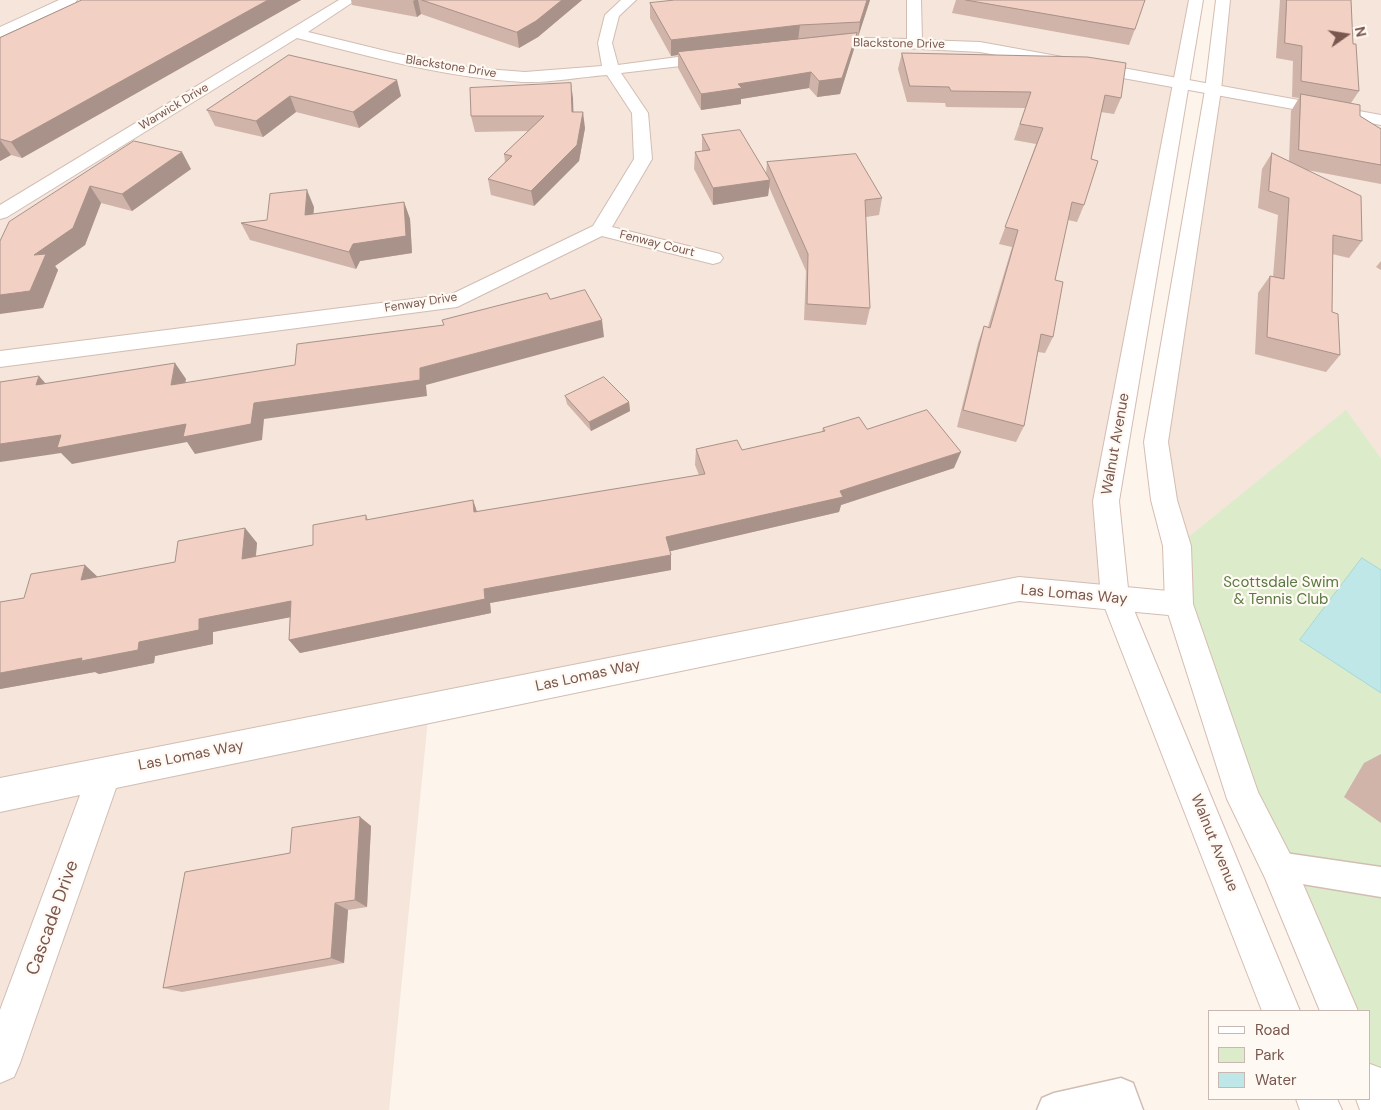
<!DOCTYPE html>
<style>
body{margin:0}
#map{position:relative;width:1381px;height:1110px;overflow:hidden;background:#fdf4ec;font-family:"DM Sans",sans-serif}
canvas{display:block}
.legend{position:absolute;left:1208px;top:1010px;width:162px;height:90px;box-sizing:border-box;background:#fff9f3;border:1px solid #c9b8b1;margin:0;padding:6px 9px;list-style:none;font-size:15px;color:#79574e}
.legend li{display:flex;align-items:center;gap:10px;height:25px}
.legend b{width:25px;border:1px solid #c9b8b1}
.north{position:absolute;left:1321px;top:10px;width:50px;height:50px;-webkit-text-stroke:4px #fff9f3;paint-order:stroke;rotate:77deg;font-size:14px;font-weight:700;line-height:20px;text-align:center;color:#79574e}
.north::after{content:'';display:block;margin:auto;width:18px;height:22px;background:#79574e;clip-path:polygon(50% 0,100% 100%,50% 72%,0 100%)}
</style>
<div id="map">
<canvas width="1381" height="1110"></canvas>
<ul class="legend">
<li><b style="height:6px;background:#fff"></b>Road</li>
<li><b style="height:14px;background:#dcebca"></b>Park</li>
<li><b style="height:14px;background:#c0e7e7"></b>Water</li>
</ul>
<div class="north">N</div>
</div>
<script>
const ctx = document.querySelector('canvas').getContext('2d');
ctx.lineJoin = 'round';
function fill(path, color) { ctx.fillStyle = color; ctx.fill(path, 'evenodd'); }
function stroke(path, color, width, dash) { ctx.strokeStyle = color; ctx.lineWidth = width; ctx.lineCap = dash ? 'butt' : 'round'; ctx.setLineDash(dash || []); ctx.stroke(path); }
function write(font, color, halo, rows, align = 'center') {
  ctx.font = font + ' "DM Sans",sans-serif'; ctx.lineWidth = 4.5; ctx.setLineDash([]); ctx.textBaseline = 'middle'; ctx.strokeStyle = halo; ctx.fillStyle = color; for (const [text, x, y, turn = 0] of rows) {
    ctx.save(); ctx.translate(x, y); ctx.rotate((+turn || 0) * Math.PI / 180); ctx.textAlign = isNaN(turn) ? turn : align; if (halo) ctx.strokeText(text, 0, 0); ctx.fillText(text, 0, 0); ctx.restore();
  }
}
fill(new Path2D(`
 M0 0H1196L1106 501 1115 598 1019 589 429 709 389 1110H0Z
 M1223 0H1381V458L1346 411 1177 546 1156 442Z`), '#f5e5da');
fill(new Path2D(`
 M1346 410 1381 458V1110L1370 1084V1011H1339L1278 866 1244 799 1177 546Z`), '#dcebca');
const water = new Path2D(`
 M1362 558 1381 570V693L1300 640Z`);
fill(water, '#c0e7e7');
stroke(water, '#a6d8d9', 1);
const lane = new Path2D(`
 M1278 852 1381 867V897L1278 880 1268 876 1264 866 1268 856Z
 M1121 1078 1133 1083 1143 1110H1037L1042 1098 1054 1093Z`);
const street = new Path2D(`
 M59 0H77L75 3 0 37V27Z
 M339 0H356L308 32 394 53 473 68 525 72 602 66 598 43 605 15 621 0H636L619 16 612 43 618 65 715 52 720 54 723 57 720 60 715 62 621 73 648 113 652 159 612 227 720 254 723 258 720 262 713 264 602 236 457 307 0 367V351L452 294 593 226 634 159 632 113 607 75C579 77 550 83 523 82 446 78 372 57 297 38L7 217 0 219V205Z
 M907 0H921L922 40 980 42 1381 115V125L980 52 864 46 817 50 812 48 809 45 812 42 817 40 864 38 907 39Z
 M1019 577 1179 592 1189 595 1193 604 1189 613 1179 616 1019 601 116 788 20 1063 14 1077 0 1083V1010L80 795 0 812V778Z`);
const secondary = new Path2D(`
 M1189 0H1203L1119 501 1129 598 1300 1011H1262L1101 598 1093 501Z
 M1216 0H1230L1221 90 1168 442 1177 500 1191 546 1193 604 1258 792 1290 854 1358 1011H1320L1265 878 1227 799 1165 604 1163 546 1151 500 1144 442 1205 90Z
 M1370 1064 1381 1068V1110H1360L1356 1099H1370Z
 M1296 1099H1337L1342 1110H1300Z`);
stroke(lane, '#d2bdb3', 3);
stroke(street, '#d2bdb3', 2);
stroke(secondary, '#d5bcb1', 2);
fill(lane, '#fff');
fill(street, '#fff');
fill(secondary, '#fff');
fill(new Path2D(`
 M82 0H301L22 158 11 155 0 161V38Z
 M351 0H582L538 37 519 48 421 14 417 17 352 5Z
 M870 0 858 37H856L854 49 840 94 817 97 809 88 741 99V104L701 110 678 68V55L671 56 650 18V3Z
 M956 0H1145L1135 29 1129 45 952 13Z
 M1280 0H1351L1353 44 1359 91 1351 103 1360 116 1381 129V184L1307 170 1362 241 1349 258 1332 254V312L1340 355 1326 372 1255 354 1258 293 1270 276 1273 277 1278 215 1258 208 1262 169 1272 153 1289 161 1291 111 1299 98 1292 97 1293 61 1276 58Z
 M902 53 1121 98 1114 114 1101 112 1091 159 1084 205 1077 222 1068 220 1055 280 1053 337 1045 353 1038 352 1024 426 1016 442 957 427 978 343 984 326 988 327 1012 247 999 244 1036 144 1014 140 1025 108 946 107 945 103 907 102 898 69Z
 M289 55 401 96 359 128 296 112 263 137 215 126 207 110Z
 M573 98V112L585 128 579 161 534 206 491 195 488 179 505 162 504 154 528 131 475 132 471 116Z
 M702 135 766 173 767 162 882 198 879 215 866 217 870 308 866 325 804 320 806 271 769 187 768 196 713 205 694 169 695 152H702Z
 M134 141 191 169 132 211 101 203 85 245 55 266 58 270 43 308 0 241Z
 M404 202 410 219 412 253 360 261 356 269 250 240 241 223 267 220 314 207 313 214Z
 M1381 261V270L1376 267Z
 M565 396 629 402 630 411 591 431 567 404Z
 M823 428 867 429 954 468 841 505 839 512 670 551 671 570 490 603 491 613 300 653 289 640 290 617 213 632V644L155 656 154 663 99 674 95 672 0 689V602L24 598 98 577 175 562 245 528 257 543 256 556 313 545 366 515 368 520 473 500 477 512 699 475 695 465 696 449 742 450 822 432Z
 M1381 754V823L1344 797 1364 763Z
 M360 817 371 826 367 907 348 910 344 963 182 992 163 988 290 853Z`), '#d0b3a9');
fill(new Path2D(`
 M268 0H301L22 158 11 142Z
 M415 0H418L421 14 417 17 413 1Z
 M562 0H582L538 37 519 48 517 32Z
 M867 0H870L858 37 860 22Z
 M800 25 798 40 678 52V55L671 56V40Z
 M857 33 854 49 840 94 817 97 819 81Z
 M811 72 809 88 741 99V104L701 110V94L738 84Z
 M397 80 401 96 359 128 353 112Z
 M571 83 573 98 574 128 572 112Z
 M290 96 296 112 263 137 256 121Z
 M583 112 585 128 579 161 534 206 531 191Z
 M0 140 11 155 0 161Z
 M182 152 191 169 132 211 122 194Z
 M770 180 768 196 713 205V188Z
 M90 186 101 203 85 245 55 266 58 270 43 308 0 314V295L34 255Z
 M307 190 314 207 312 232 305 215Z
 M404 202 410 219 412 253 360 261 356 269 349 252 353 244Z
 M602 320 604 337 426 385 427 396 264 419 262 440 195 454 187 442 72 464 61 453 0 462V444L254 403 420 368Z
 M175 363 186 379 183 401 171 385Z
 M39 376 54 393 36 385Z
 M629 402 630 411 591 431 589 422Z
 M961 452 954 468 841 505 839 512 667 552 666 537 840 491Z
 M473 500 478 515 474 512Z
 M245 528 257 543 254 573 242 559Z
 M671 555V570L490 603 491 613 300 653 289 640 484 589Z
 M85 565 101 580H81Z
 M291 601 302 615 213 632V644L155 656 154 663 99 674 95 672 0 689V673L139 642 199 619Z
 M360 817 371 826 367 907 355 900Z
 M335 903 348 910 344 963 331 958Z`), '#a99289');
const building = new Path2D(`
 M82 0H268L11 142 0 139V38Z
 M422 0H562L536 21 517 32Z
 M675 0H867L860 22 800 25 671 40 650 3Z
 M966 0H1145L1135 29Z
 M1287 0H1351L1353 44H1356L1359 91 1301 81 1302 46 1285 43Z
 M857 33 842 78 819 81 811 72 738 84 742 88 701 94 678 52Z
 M902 53 1087 57 1126 63 1121 98 1105 95 1091 159 1098 161 1084 205 1072 202 1055 280 1063 282 1053 337 1041 334 1024 426 963 410 984 326 990 328 1018 230 1005 227 1043 128 1020 124 1031 92 951 91 949 87 910 86Z
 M289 55 397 80 353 112 290 96 256 121 207 110Z
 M571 83 572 112H583L577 145 531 191 488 179 512 156 504 154 544 116H471L470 88Z
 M1301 94 1360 105V116L1381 129V165L1299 150Z
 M740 130 770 180 713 188 695 152 710 150 702 135Z
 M134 141 182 152 122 194 90 186 73 228 34 255 46 254 30 291 0 295V241L9 222Z
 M1272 153 1361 196 1362 241 1333 235 1332 312 1338 314 1340 355 1267 337 1270 276 1284 279 1289 198 1269 191Z
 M856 154 882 198 865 200 870 308 807 304 808 254 767 162Z
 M307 190 305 215 404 202 406 236 353 244 349 252 241 223 267 220 270 194Z
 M585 290 602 320 420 368V380L254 403 251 424 183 437 186 424 57 448 61 435 0 444V382L39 376 36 385 175 363 171 385 295 365 297 344 444 325 442 320 547 293 550 299Z
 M604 377 629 402 589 422 565 396Z
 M927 410 961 452 840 491 843 497 666 537 671 555 484 589 485 599 289 640 291 601 199 619V630L139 642 138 650 81 661 82 658 0 673V602L24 598 31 574 85 565 81 580 175 562 178 541 245 528 242 559 313 545V525L366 515V520L473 500 474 512 705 474 696 449 737 440 742 450 825 431 823 428 859 417 867 429Z
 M360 817 355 900 335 903 331 958 163 988 185 872 290 853 292 828Z`);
fill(building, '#f2d0c4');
stroke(building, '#a99289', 1);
write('12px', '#79574e', '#fff9f3', [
 ["Blackstone Drive",899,44,1],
 ["Blackstone Drive",451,67,9],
 ["Warwick Drive",174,107,-31],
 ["Fenway Court",657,244,14],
 ["Fenway Drive",421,303,-9]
]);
write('15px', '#79574e', '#fff9f3', [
 ["Walnut Avenue",1116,444,-80],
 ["Las Lomas Way",1074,595,5],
 ["Las Lomas Way",588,676,-12],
 ["Las Lomas Way",191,756,-11],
 ["Walnut Avenue",1214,843,68]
]);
write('15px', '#5a7942', '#fff9f3', [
 ["Scottsdale Swim",1281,583],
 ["& Tennis Club",1281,600]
]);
write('18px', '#79574e', '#fff9f3', [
 ["Cascade Drive",53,918,-70]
]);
</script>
